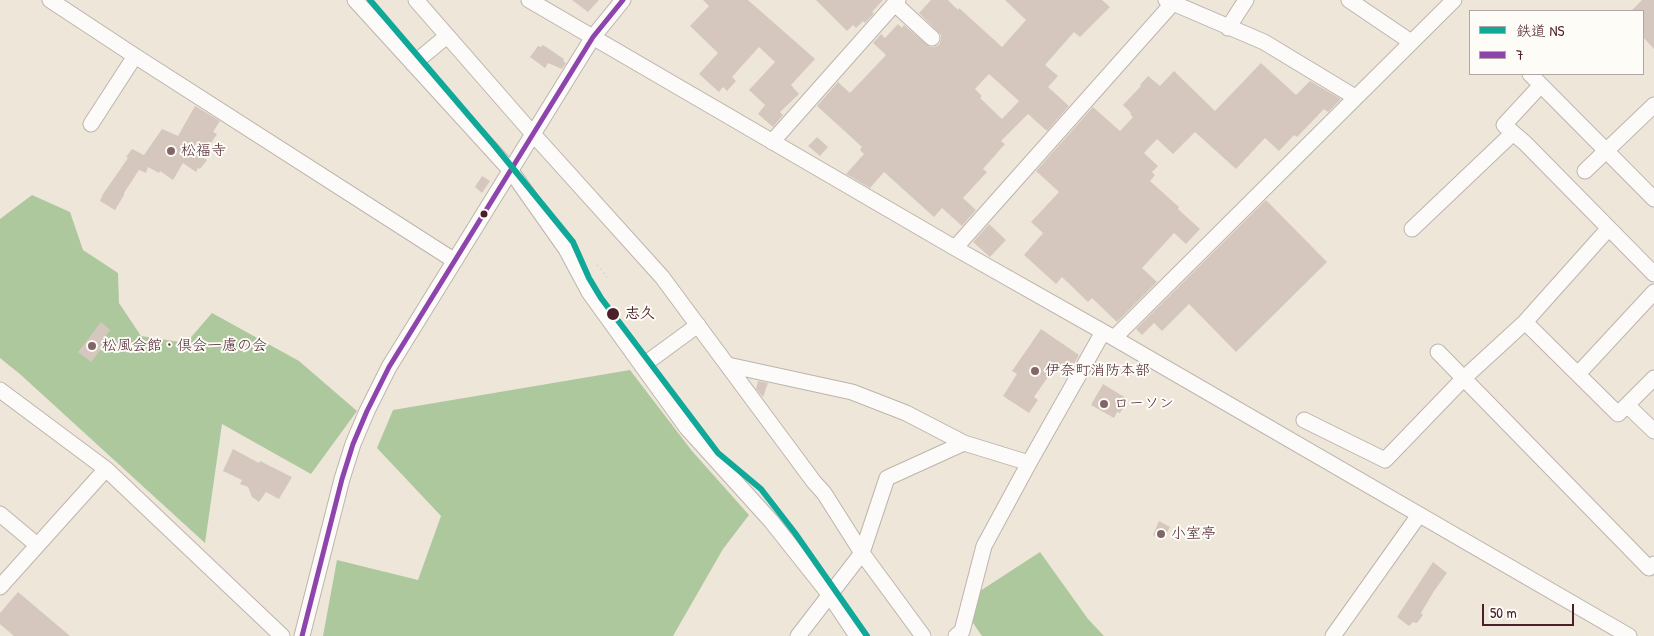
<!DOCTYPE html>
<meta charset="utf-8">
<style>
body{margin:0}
#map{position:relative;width:1654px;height:636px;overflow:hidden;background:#eee6d9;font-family:"Patrick Hand","Klee One",sans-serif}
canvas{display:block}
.legend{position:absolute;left:1469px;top:10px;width:175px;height:65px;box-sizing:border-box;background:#fdfcf7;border:1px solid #b5a4a5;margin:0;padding:6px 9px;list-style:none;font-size:15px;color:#4a1f2b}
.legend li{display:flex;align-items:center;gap:10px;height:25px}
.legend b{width:25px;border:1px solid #b5a4a5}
.scale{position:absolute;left:1482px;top:604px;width:92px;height:22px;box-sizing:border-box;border:2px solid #4a1f2b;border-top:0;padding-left:6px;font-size:15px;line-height:18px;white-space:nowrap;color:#4a1f2b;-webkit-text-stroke:4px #fdfcf7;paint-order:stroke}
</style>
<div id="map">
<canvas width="1654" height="636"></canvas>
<ul class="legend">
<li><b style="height:6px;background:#10a899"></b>鉄道 NS</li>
<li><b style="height:6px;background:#8e44ad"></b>7</li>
</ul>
<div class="scale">50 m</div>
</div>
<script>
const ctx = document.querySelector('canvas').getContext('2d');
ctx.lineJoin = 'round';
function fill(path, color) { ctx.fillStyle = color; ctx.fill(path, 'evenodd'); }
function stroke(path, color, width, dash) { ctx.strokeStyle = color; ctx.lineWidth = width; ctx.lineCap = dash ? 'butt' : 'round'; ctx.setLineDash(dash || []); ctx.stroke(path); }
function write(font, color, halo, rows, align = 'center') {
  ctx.font = font + ' "Patrick Hand","Klee One",sans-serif'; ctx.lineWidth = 4; ctx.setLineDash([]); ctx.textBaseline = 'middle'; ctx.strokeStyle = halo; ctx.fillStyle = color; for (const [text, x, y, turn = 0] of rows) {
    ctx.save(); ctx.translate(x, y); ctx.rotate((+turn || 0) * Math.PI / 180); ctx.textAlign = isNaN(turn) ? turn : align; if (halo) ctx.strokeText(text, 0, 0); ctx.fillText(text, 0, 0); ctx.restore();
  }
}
fill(new Path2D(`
 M32 195 70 212 83 250 118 273 119 303 141 336 186 343 212 313 299 361 357 411 311 474 222 424 205 543 21 375 0 358V219Z
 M630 370 692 451 749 515 723 549 673 636H323L337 560 418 580 441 516 377 448 393 410Z
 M1040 552 1088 619 1104 636H982L960 604Z`), '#aec89e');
fill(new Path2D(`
 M572 0H599L588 12Z
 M703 0H748L815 59 791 85 799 94 780 112 783 115 773 127 758 114 765 105 749 90 775 62 759 47 732 77 736 81 727 91 723 87 719 92 699 74 718 53 690 26 709 6Z
 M816 0H883L872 12 874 13 865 23 863 21 856 28 853 25 847 31Z
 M931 0H948L958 10 959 8 1002 47 1026 20 1005 0H1102L1110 7 1080 37 1074 32 1045 65 1058 76 1048 87 1069 106 1047 131 1028 114 1001 141 1005 144 983 169 987 172 963 198 976 210 962 226 942 208 934 217 884 172 870 188 846 174 864 154 860 150 862 147 817 106 838 82 850 93 886 55 873 43 881 34 885 38 898 24 902 28 904 25 930 47H934L939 45 941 40V35L919 13ZM989 74 1019 101 1002 119 980 98 982 96 975 89Z
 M1642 0H1654V49L1643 37V11H1631Z
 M543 45 564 59 563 61 566 63 562 69 548 63 545 68 530 57 538 46 541 47Z
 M1261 63 1296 95 1310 81 1341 99 1328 112 1324 109 1297 137 1294 135 1279 151 1265 138 1236 169 1195 132 1173 154 1157 139 1144 153 1158 166 1152 172 1155 175 1150 181 1179 207 1178 209 1200 229 1186 244 1174 233 1142 268 1157 282 1117 322 1092 298 1088 302 1062 277 1056 284 1024 255 1043 233 1031 222 1059 192 1036 171 1093 107 1120 131 1133 117 1130 114 1131 113 1123 105 1141 86 1140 85 1148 76 1160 86 1174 71 1215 111Z
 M195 106 220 121 213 132 217 134 202 157 207 160 200 169 198 168 196 172 183 163 173 180 160 171 159 173 148 167 146 173 139 170 124 193V195L115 210 100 201 103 194 128 158 126 157 132 149 144 155 162 129 178 136Z
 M817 137 828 147 820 156 808 146Z
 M482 176 490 181 482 193 475 187Z
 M1266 200 1327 262 1236 352 1189 304 1162 331 1154 323 1142 335 1136 329Z
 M989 224 1006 240 990 257 973 242Z
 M101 322 110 330 101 342 105 344 91 362 78 352Z
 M1041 329 1079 355 1069 373 1057 364 1034 397 1038 400 1029 413 1003 396 1017 374 1012 371Z
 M758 381 768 383 763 397 756 389Z
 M1103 384 1126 398 1123 404 1125 405 1120 413 1117 412 1114 418 1091 405Z
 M233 449 259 463 260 461 292 477 279 499 266 492 259 502 252 497 248 487 240 484 242 480 223 471Z
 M1159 521 1170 527 1163 540 1153 535Z
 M1433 562 1447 573 1434 591 1421 613 1423 615 1417 623 1413 622 1409 626 1397 617Z
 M18 592 70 636H14L0 624V613Z`), '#d6c7be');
const minor = new Path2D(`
 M50 0 135 56 455 261
 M355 0 511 171 566 249 589 292 687 428 771 521 829 594 857 636
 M416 0 533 134 662 277 814 482 824 493 862 553 923 636
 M529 0 955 248 1114 338 1629 636
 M1166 0 1264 42 1355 97
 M1349 0 1411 42
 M895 4 932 38
 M1228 28 1246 0
 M413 64 447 36
 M1530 74 1654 199
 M1541 85 1504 125 1525 143 1654 274
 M91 124 135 56
 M772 142 898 0
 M1585 171 1654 105
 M1412 229 1513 133
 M955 248 1172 4
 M1525 322 1618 414 1654 378
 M1114 338 1454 0
 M1438 352 1649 568 1654 564
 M728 365 852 392 906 413 964 443
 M642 366 698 325
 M1578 374 1654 292
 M0 390 106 469 282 636
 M1627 405 1654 431
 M1304 420 1385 460 1464 378 1525 322 1609 228
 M0 514 37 545
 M0 587 106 469
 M302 636 342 479 353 444 367 411 389 367 593 37 623 0
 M798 636 862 553 887 478 964 443 1029 463
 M956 636 962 631 984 546 1029 463 1103 332
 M1333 636 1419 515`);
stroke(minor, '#bdb4ad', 17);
stroke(new Path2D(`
 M597 265 607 277`), '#d8d3d1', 2.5, [1, 4]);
stroke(minor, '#fcfbf9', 15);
stroke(new Path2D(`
 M302 636 342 479 353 444 367 411 389 367 593 37 623 0`), '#8e44ad', 5);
stroke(new Path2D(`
 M370 0 494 145 573 242 589 278 601 298 718 453 761 489 795 533 867 636`), '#10a899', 6);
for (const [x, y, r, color] of [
 [171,151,5,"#836568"],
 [484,214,4.5,"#4a1f2b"],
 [613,314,7,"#4a1f2b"],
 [92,346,5,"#836568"],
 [1035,371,5,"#836568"],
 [1104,404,5,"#836568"],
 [1161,534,5,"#836568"]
]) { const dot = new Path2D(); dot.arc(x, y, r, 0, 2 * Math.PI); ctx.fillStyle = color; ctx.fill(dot); stroke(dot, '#fdfcf7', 2); }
write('15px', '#4a1f2b', '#fdfcf7', [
 ["松福寺",181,151],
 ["松風会館・倶会一慮の会",102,346],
 ["伊奈町消防本部",1045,371],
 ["ローソン",1114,404],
 ["小室亭",1171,534]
], 'left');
write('bold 15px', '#4a1f2b', '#fdfcf7', [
 ["志久",625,314]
], 'left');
</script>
